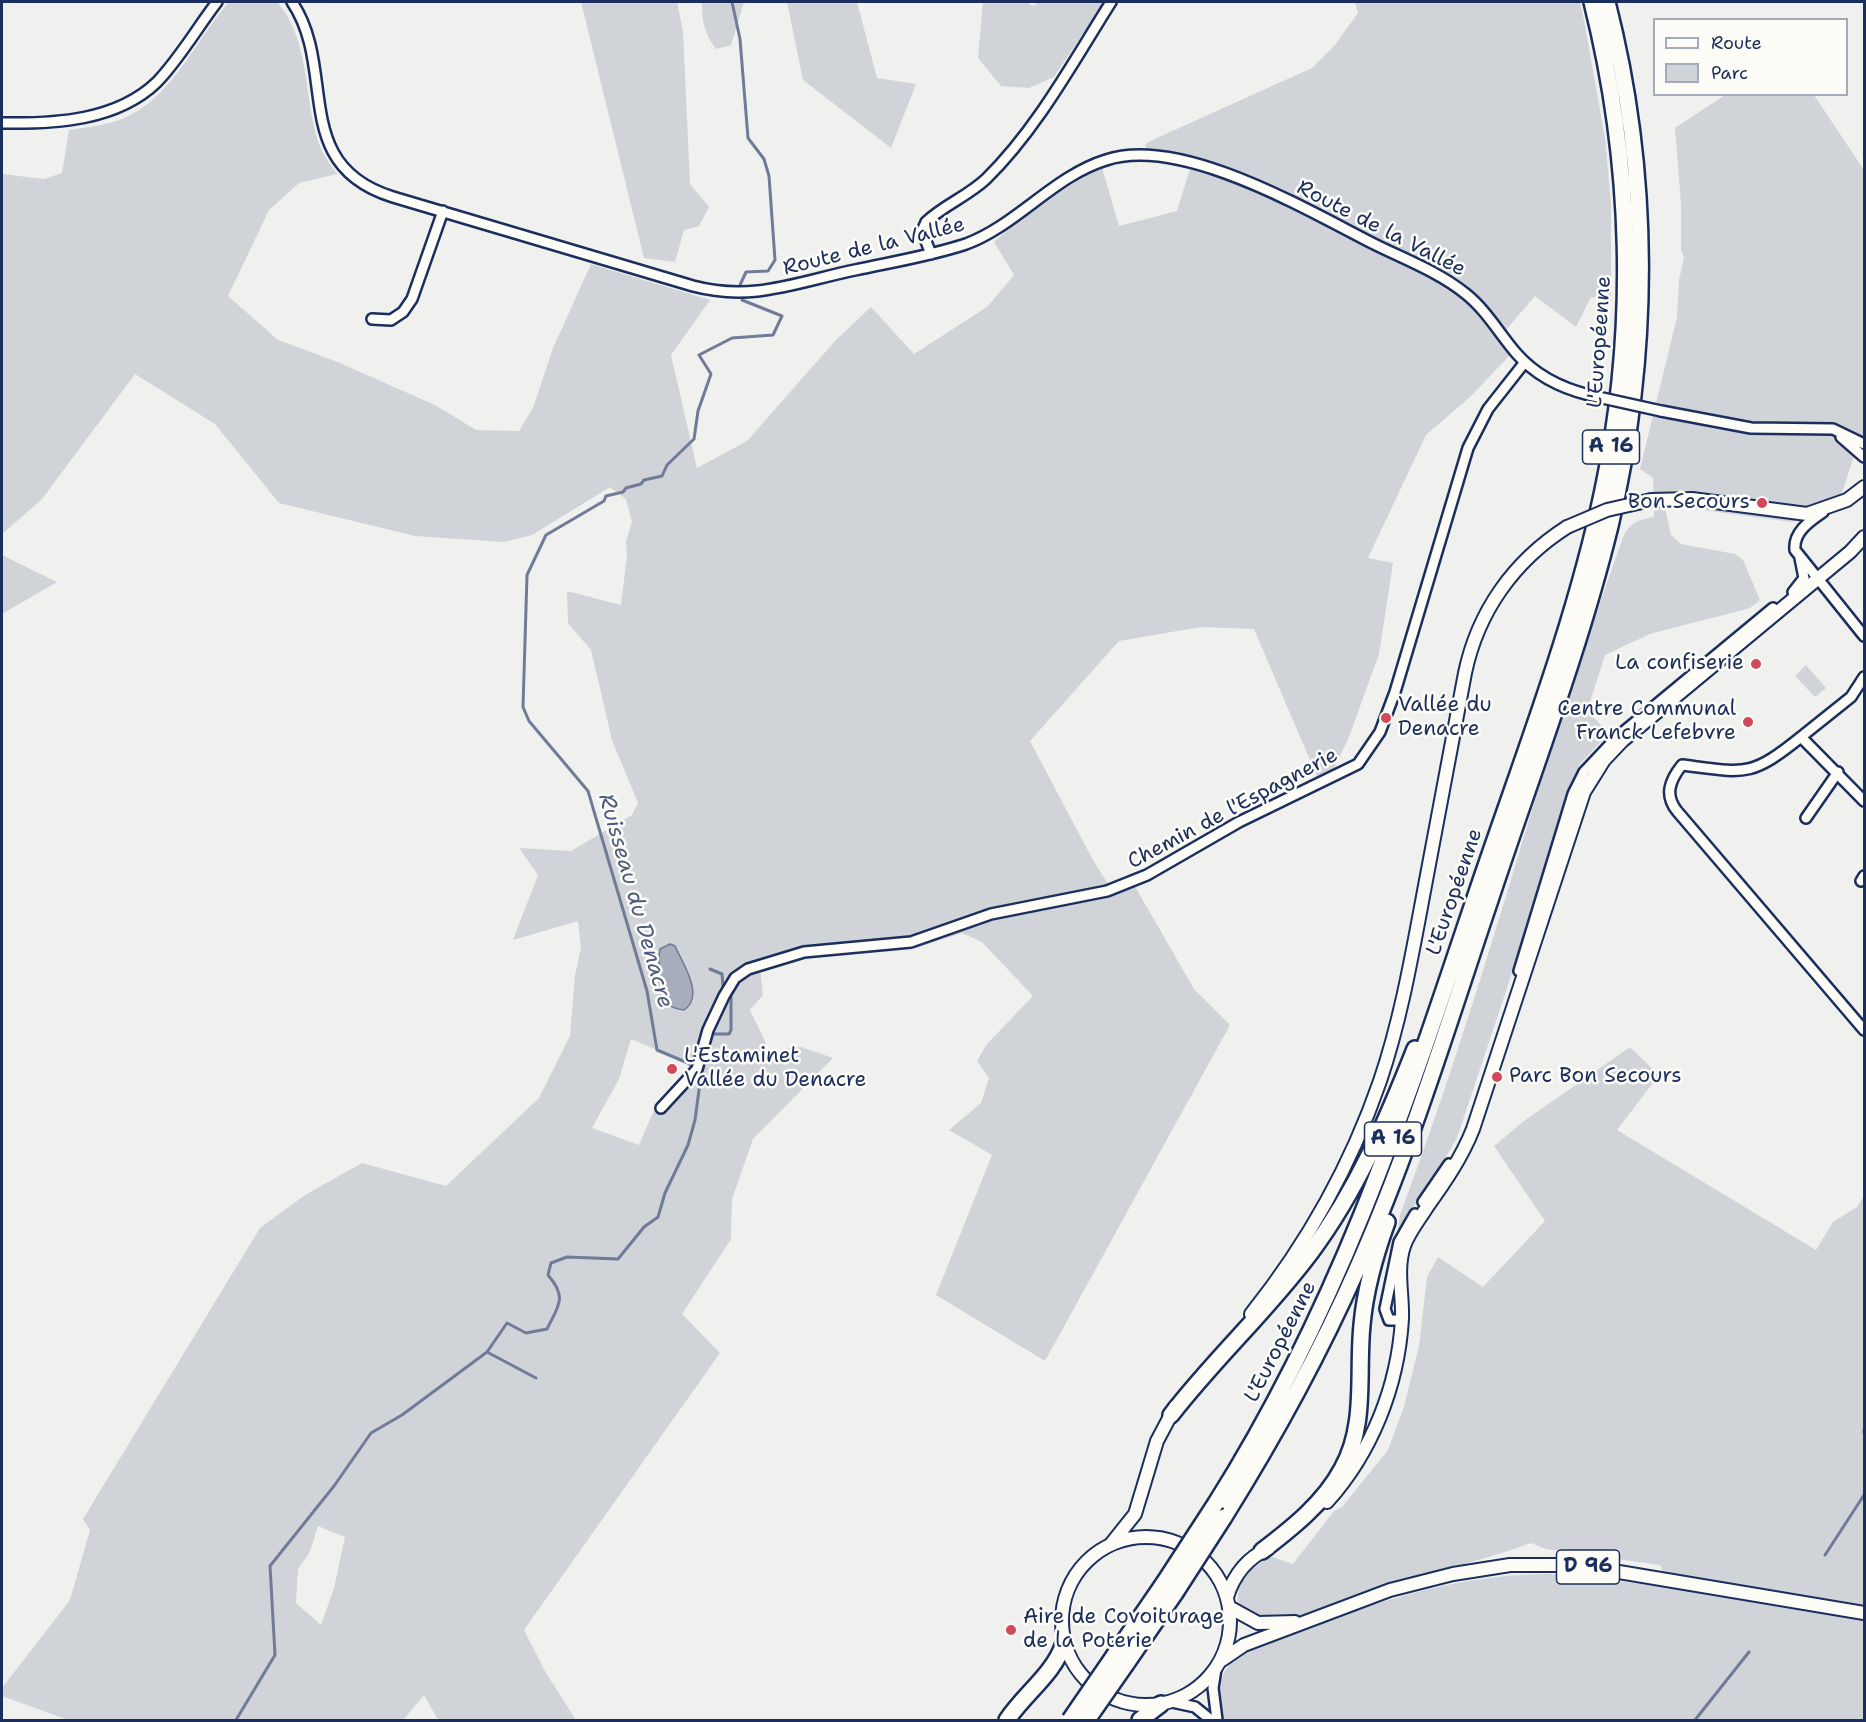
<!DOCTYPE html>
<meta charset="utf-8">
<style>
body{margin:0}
#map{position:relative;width:1866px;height:1722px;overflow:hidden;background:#f0f0ee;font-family:"Shantell Sans",sans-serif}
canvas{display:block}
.frame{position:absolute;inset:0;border:3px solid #1b2f5e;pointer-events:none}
.legend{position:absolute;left:1653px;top:18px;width:195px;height:78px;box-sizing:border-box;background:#fdfcf7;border:2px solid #a3aaba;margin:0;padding:8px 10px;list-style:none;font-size:18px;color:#1b2f5e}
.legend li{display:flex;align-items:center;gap:12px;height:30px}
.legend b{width:30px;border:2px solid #a3aaba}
</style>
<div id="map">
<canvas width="1866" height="1722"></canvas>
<div class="frame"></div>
<ul class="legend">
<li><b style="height:8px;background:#fdfcf7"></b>Route</li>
<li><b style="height:16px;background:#d0d3d8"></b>Parc</li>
</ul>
</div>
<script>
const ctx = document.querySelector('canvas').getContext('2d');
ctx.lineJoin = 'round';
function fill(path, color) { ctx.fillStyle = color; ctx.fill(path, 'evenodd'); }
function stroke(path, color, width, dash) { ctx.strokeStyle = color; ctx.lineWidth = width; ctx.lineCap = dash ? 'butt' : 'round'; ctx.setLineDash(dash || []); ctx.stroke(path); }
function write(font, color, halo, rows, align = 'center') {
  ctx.font = font + ' "Shantell Sans",sans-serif'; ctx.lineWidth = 5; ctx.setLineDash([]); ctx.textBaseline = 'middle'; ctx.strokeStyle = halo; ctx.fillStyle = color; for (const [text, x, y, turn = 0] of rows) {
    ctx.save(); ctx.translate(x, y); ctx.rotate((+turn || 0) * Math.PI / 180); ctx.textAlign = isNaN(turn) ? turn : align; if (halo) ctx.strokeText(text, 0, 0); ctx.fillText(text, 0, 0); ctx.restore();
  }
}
fill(new Path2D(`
 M229 2H277C309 38 304 93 317 138 321 152 329 163 337 174L299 183 269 210 228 296 278 340 335 361 435 405 476 430 519 431 533 408 553 348 591 264 710 300 671 355 697 468 747 441 836 340 871 307 914 354 987 307 1014 275 994 242C1025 213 1064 187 1102 168L1119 226 1177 211 1193 159 1148 151 1145 145 1148 142 1312 68 1335 45 1358 13 1355 2H1580L1584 20 1605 138 1611 203V301L1591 297 1576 327 1535 296 1499 338 1510 355 1470 397 1426 435 1368 558 1393 563 1379 654 1349 737 1332 773 1318 779 1254 629 1201 627 1119 641 1030 741 1094 862 1112 890 1133 883 1194 989 1230 1025 1045 1361 936 1295 992 1155 949 1130 981 1103 989 1078 977 1061 987 1044 1033 996 982 942 962 933 916 948 870 944 828 950 760 967 763 995 750 1010 765 1041 770 1065 783 1049 801 1047 833 1058 753 1139 732 1199 731 1239 682 1314 720 1353 524 1630 546 1673 576 1720H438L424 1695 403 1720H68L2 1696V1688L70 1600 90 1530 83 1519 260 1228 305 1195 362 1163 446 1186 539 1098 570 1036 575 975 581 948 578 921 513 940 538 875 519 848 571 851 632 815 638 803 612 740 591 650 568 623 567 591 621 605 627 556 626 541 632 522 626 499 610 487 532 535 504 542 415 536 279 503 215 424 135 374 42 499 2 534V174L44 179 62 173 69 130C87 127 106 126 124 118 172 98 196 39 229 2ZM631 1039 688 1063 696 1059 685 1082 655 1108 639 1145 592 1128 619 1079ZM318 1526 345 1537 334 1588 321 1625 296 1603 298 1569 310 1552Z
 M581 2H677L683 31 690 184 709 207 699 226 684 230 675 262 644 258Z
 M702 2H744L731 45 716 49C704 33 702 22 702 2Z
 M787 2H857L877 78 916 84 891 148 803 80Z
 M983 2H1026L1033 6 1039 2H1104L1054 77 1029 88 1001 86 978 58Z
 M1725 95H1814L1864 170V456L1853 459 1841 496 1806 518 1792 522 1681 507 1665 508 1671 535 1681 544 1735 554 1743 560 1760 600 1750 608 1650 634 1605 655 1587 711 1609 733 1580 764 1564 800 1509 982 1457 1138 1439 1169 1398 1230 1400 1215C1450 1081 1492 944 1533 806 1557 722 1588 639 1616 557 1626 530 1625 522 1654 517L1653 478 1640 469 1677 317 1679 280 1684 258 1681 249V203L1675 128Z
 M2 555 57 582 2 614Z
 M1806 665 1826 688 1815 697 1795 676Z
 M1630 1047 1659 1075 1617 1130 1816 1250 1833 1222 1857 1207 1864 1196V1605L1663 1572 1660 1565 1546 1549 1531 1543C1475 1564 1417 1574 1360 1593 1333 1602 1305 1619 1276 1619 1261 1619 1251 1614 1238 1607 1235 1580 1250 1570 1270 1556L1293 1564 1334 1511 1342 1507 1388 1450 1404 1407 1419 1346 1427 1277 1438 1257 1483 1287 1545 1221 1494 1146 1524 1121Z
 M1549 1574C1655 1581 1759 1606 1864 1620V1720H1223C1220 1692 1215 1674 1239 1655 1341 1615 1438 1574 1549 1574Z`), '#d0d3d8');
const water = new Path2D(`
 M670 944 675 946C683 964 705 996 684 1010 669 1008 664 1003 658 989 662 972 657 965 660 949Z`);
fill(water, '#a7adbd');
stroke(water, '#6f7b97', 1.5);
stroke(new Path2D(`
 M732 2 740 39 748 138 764 159 769 176 775 260 768 271 746 272 740 285
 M701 1075 712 1034H729L731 1030V996L723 986 722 974 710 969
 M487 1352 536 1378
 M1864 1430V1433
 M1825 1555 1864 1495
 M236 1720 275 1655 270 1566 334 1486 371 1433 402 1415 487 1352 507 1323 526 1333 547 1329C558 1306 568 1298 548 1275L551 1263 567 1257 618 1259 644 1227 658 1217 665 1193 688 1145 695 1120 701 1075 688 1063 657 1050 647 991 588 791 529 721 523 707 527 575 546 535 604 501 606 496 623 492 626 488 641 484 644 480 662 476 667 465 694 439 698 411 711 374 699 355 732 338 773 335 782 316 742 300
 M1695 1720 1749 1652`), '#6f7b97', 3);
const minor = new Path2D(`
 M292 2C338 70 289 165 393 197L693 286C753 302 797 282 855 270 892 262 930 256 966 244 1017 225 1054 176 1106 160 1181 135 1307 210 1374 244 1404 259 1439 272 1466 294 1486 310 1499 333 1516 353 1535 375 1561 388 1589 395
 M2 123C54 124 117 121 157 82 180 58 197 28 217 2
 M931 254 922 231 926 222C944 205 968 196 986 179 1037 129 1073 62 1111 2
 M372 319 391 320 403 312 412 299 443 211
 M1661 411 1751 428 1833 429 1864 444
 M1841 437 1864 457
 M1823 512C1810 521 1793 532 1795 550L1864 636
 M1793 592 1804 578 1800 558
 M1864 677 1851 697 1801 737 1864 801
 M1801 737C1750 778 1745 773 1682 765 1670 780 1664 795 1677 811L1864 1030
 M1806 818 1838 772
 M1861 881 1864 876
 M1519 971 1573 794 1584 772 1616 738 1773 608
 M661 1108 697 1069 708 1030 724 996 735 978 748 969 804 952 911 942 991 914 1107 891 1147 875 1239 822 1358 764 1380 732 1395 692 1468 448 1488 409 1525 362
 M1423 1202 1449 1164
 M1402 1320H1389L1385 1309 1399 1242 1415 1214
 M1216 1669 1213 1688 1217 1720
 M1172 1702 1195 1707 1211 1720`);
const major = new Path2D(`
 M1651 500 1692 499 1807 514 1847 500 1864 487
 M1251 1314C1306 1245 1351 1165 1380 1081 1401 1019 1412 955 1424 891 1438 819 1451 746 1465 673 1478 611 1514 561 1567 527
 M1327 1502C1372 1452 1398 1386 1402 1319 1403 1295 1396 1270 1404 1246 1409 1232 1419 1220 1427 1207 1445 1182 1462 1157 1473 1129L1584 792 1604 760 1622 741 1850 552 1864 537
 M1062 1621a84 84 0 1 1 168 0a84 84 0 1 1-168 0Z
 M1111 1544 1135 1514 1157 1441 1175 1407
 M1227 1597C1234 1574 1247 1558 1269 1548
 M1229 1607 1258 1623 1295 1622
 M1222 1660 1244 1645 1390 1590 1453 1574 1510 1565H1558L1607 1570 1864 1613`);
const highway = new Path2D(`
 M1171 1415C1215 1358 1268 1310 1311 1252 1357 1190 1387 1120 1415 1049
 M1216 1503C1336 1313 1401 1119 1472 907 1518 769 1573 632 1603 490 1637 328 1632 162 1592 2
 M1224 1517C1274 1437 1319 1355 1357 1269 1410 1150 1448 1024 1490 900 1531 776 1579 652 1610 526 1651 354 1651 173 1607 2
 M1262 1551C1292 1528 1324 1503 1342 1469 1367 1425 1357 1373 1362 1325 1365 1290 1375 1255 1387 1222
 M1114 1656 1164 1583
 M1126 1664 1175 1593
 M1007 1720C1025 1693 1054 1674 1064 1643
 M1140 1720 1161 1704`);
stroke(minor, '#1b2f5e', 14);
stroke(major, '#1b2f5e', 16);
stroke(highway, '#1b2f5e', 20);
stroke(minor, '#fdfcf7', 9);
stroke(major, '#fdfcf7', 12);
stroke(highway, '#fdfcf7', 15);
const minorBridge = new Path2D(`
 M1589 395 1661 411`);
const majorBridge = new Path2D(`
 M1567 527 1607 510 1651 500`);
const highwayBridge = new Path2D(`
 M1164 1583 1216 1503
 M1175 1593 1224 1517
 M1070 1720 1114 1656
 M1087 1720 1126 1664`);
stroke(minorBridge, '#1b2f5e', 14, []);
stroke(majorBridge, '#1b2f5e', 16, []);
stroke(highwayBridge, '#1b2f5e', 20, []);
stroke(minorBridge, '#fdfcf7', 9);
stroke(majorBridge, '#fdfcf7', 12);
stroke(highwayBridge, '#fdfcf7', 15);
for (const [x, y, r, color] of [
 [1762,503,6,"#d1495b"],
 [1756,664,6,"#d1495b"],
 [1386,718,6,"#d1495b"],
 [1748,722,6,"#d1495b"],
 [672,1069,6,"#d1495b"],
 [1497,1077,6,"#d1495b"],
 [1011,1630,6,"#d1495b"]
]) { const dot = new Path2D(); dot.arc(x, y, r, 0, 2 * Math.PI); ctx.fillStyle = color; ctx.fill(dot); stroke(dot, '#fdfcf7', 2); }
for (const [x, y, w] of [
 [1611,447,57],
 [1393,1139,57],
 [1588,1567,63]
]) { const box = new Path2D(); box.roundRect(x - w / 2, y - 17, w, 34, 4.5); ctx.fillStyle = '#fdfcf7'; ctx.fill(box); stroke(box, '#1b2f5e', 1.5); }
write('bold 20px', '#1b2f5e', null, [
 ["A 16",1611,447],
 ["A 16",1393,1139],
 ["D 96",1588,1567]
]);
write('21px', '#1b2f5e', '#fdfcf7', [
 ["Route de la Vallée",1381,229,27],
 ["Route de la Vallée",874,247,-14],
 ["L'Européenne",1600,342,-86],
 ["Chemin de l'Espagnerie",1233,809,-28],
 ["L'Européenne",1455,892,-71],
 ["L'Européenne",1281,1342,-63]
]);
write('21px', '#1b2f5e', '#fdfcf7', [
 ["Bon Secours",1750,503,"right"],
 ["La confiserie",1744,664,"right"],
 ["Vallée du",1398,706],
 ["Denacre",1398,730],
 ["Centre Communal",1736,710,"right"],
 ["Franck Lefebvre",1736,734,"right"],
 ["L'Estaminet",684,1057],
 ["Vallée du Denacre",684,1081],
 ["Parc Bon Secours",1509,1077],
 ["Aire de Covoiturage",1023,1618],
 ["de la Poterie",1023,1642]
], 'left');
write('italic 22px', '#4c5b7f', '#fdfcf7', [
 ["Ruisseau du Denacre",635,901,74]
]);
</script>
